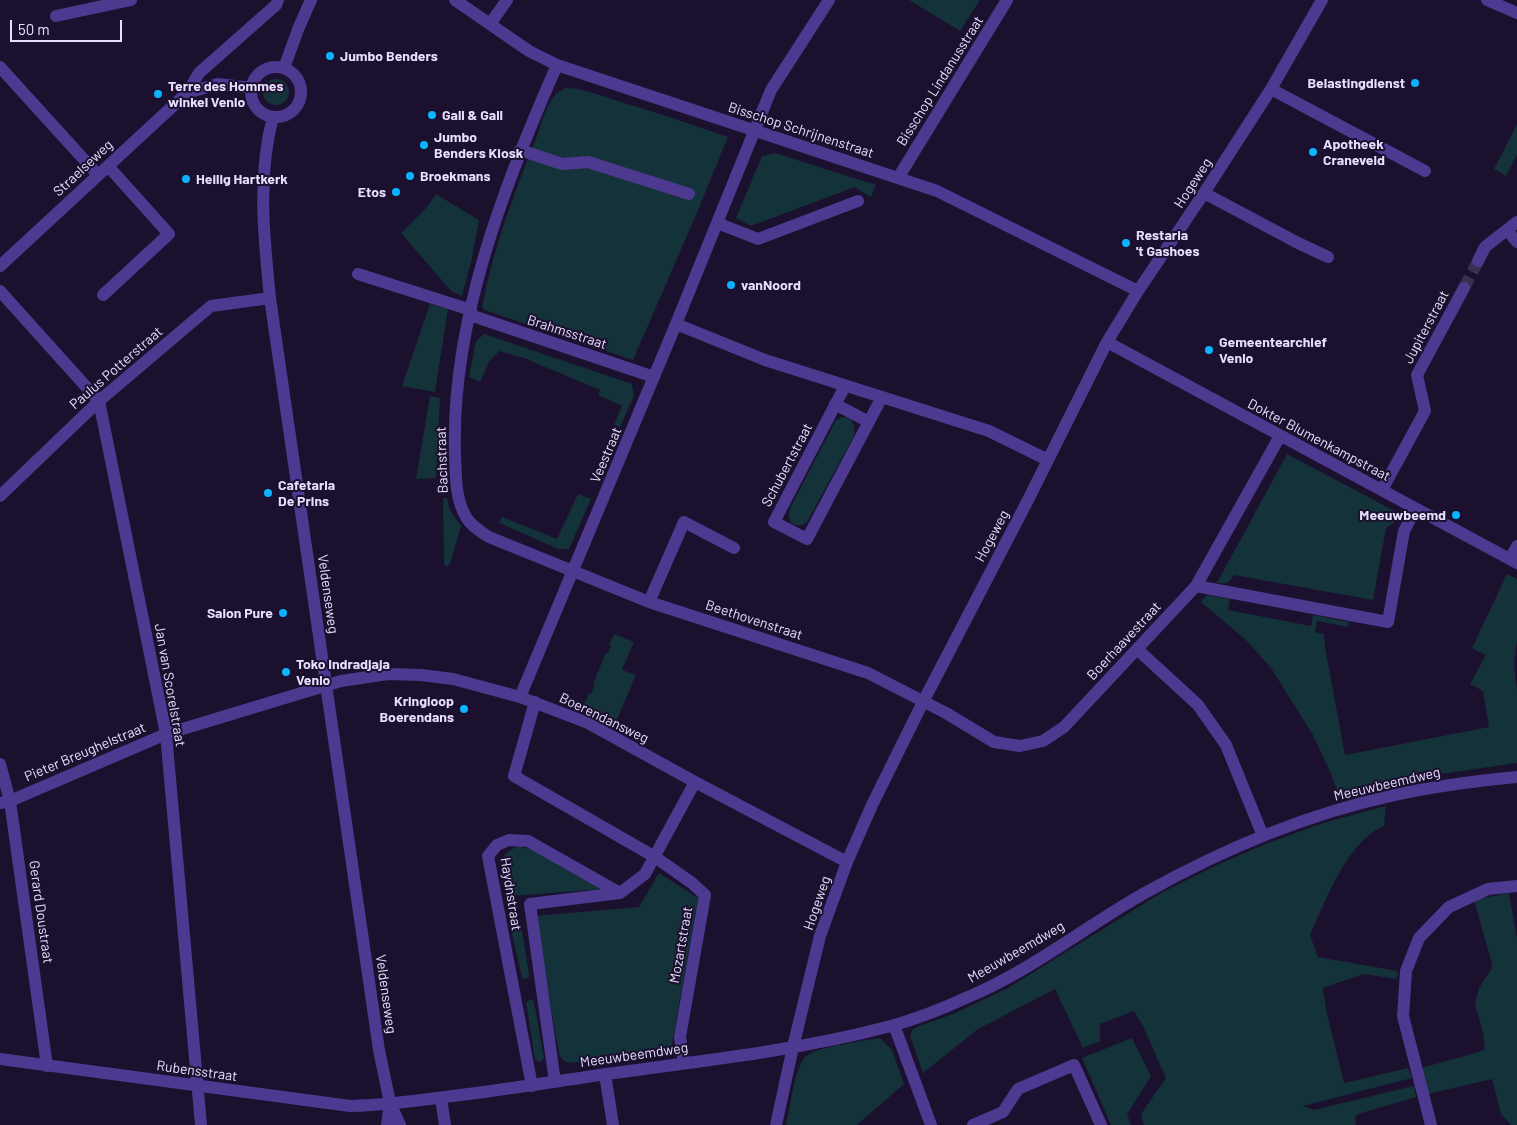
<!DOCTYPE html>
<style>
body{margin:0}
#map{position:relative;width:1517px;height:1125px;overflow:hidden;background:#1c102f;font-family:Barlow,sans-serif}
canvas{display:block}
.scale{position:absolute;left:10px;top:20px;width:112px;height:22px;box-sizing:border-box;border:2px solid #e9deff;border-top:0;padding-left:6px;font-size:15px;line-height:18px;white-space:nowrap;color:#e9deff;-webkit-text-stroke:4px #1c102f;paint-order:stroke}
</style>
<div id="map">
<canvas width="1517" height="1125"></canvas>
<div class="scale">50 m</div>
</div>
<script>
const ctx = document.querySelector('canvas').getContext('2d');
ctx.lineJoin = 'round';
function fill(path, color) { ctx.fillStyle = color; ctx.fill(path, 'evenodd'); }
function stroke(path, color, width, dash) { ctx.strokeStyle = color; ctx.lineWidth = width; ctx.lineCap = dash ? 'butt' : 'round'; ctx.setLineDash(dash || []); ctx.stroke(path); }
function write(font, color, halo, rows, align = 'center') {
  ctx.font = font + ' Barlow,sans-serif'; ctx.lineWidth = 4; ctx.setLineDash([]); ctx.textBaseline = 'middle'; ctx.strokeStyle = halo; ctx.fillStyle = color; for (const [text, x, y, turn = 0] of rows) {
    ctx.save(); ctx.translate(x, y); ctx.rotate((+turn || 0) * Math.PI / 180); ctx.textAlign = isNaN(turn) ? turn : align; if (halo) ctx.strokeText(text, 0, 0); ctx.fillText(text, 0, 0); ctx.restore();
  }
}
fill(new Path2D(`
 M909 0H980L960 31Z
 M263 92a13 13 0 1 1 26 0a13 13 0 1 1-26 0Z
 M565 88C583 88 601 96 618 101 655 112 691 124 728 137L696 215 633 360 484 310 482 307C493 248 515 191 537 136 542 123 546 104 556 94 558 92 562 90 565 88Z
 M1517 124V155L1506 176 1494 169Z
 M775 153 876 185 871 197 868 196 855 187 751 226 736 218 762 156Z
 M436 194 479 220 472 258 462 296 451 291 401 233 427 207Z
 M430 304 448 309 435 392 402 386Z
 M484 334 632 384 634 396 620 427 614 425 622 406 598 395 600 390 524 358 499 351 489 362 480 382 469 377 476 341Z
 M430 396 440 398 436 478 416 479Z
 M842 417 850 418C854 424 855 428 854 436L807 522C794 531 786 522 790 508L836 420Z
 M1287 454 1404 516 1386 528 1373 600 1234 575C1229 583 1227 584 1217 583Z
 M578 494 591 499 569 549H559L499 523 502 517 557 539Z
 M443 498H447L450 510 461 526 450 564 449 566 446 567 444 562Z
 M1507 574 1517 579V640L1514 664 1517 690V763L1406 779 1339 795 1331 774 1313 735 1271 668 1247 641 1201 602 1207 595 1230 599 1228 610 1311 626 1313 615 1349 622 1348 627 1317 621 1315 632 1324 634 1325 647 1345 755 1489 727 1483 691 1470 684 1486 655 1472 648Z
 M614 634 634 642 622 670 636 675 616 722 582 708 589 693 591 694 595 685 593 684 606 652 608 653 611 646 609 645Z
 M1386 806 1384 826C1348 840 1325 902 1310 935L1318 957 1398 971 1397 979 1364 974 1323 988 1326 1009 1344 1083 1408 1068 1412 1078 1303 1106 1314 1110 1414 1086 1416 1097 1358 1114 1355 1118 1356 1125H1144L1141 1114 1166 1078 1143 1026 1134 1011 1100 1024V1041L1083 1048 1055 989 978 1029 923 1073 910 1036 913 1029 919 1026 953 1014 1008 988 1161 893 1217 865 1263 845 1326 822Z
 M517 846 530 849 605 889 510 896 503 862 505 854Z
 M659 873 698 898 671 1050 580 1062C570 1063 563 1064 559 1054L535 916 639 907Z
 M1509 893 1517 938V1125H1511L1501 1114 1492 1079 1428 1094 1421 1068 1479 1052 1485 1049 1483 1033 1475 1004 1479 988 1492 968V964L1474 900Z
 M516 927H520L522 931 529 974V977L525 979 522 978 511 929Z
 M532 999 534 1002 544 1058 541 1062 535 1060 526 1002Z
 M880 1038 892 1050 904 1084 857 1125H786C790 1109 794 1069 805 1057 814 1047 864 1041 880 1038Z
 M1132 1038 1151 1076 1127 1114 1131 1125H1111L1082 1058Z`), '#133239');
stroke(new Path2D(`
 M1464 288 1478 261`), '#3b2f4e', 12, [12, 6]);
stroke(new Path2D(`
 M455 0 529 51 557 65 937 191 1138 291
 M1487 0 1517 13
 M56 16 131 0
 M490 24 507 0
 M557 65C504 185 451 321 455 454 456 476 455 498 466 517 471 526 480 531 489 537L649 602 868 673 946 713 994 742 1020 746 1043 741 1064 727 1196 586 1280 436
 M0 67 98 175
 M251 92a25 25 0 1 1 50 0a25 25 0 1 1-50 0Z
 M284 68 299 27 311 0
 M1271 89 1425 171
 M187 93 218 84 252 88
 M273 117C257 176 264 238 270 298L379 1050 390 1103 400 1125
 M520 150 562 164 588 162 689 194
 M898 178 1007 0
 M1204 193 1298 243 1328 257
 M717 223 758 239 858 201
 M1507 230 1517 242
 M1478 261 1485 247 1517 222
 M0 266 187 93 199 73 276 5 278 0
 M358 274 471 310
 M0 291 99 401 166 734 201 1125
 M103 295 169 234 108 166
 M470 315 654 377
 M676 324 765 360 989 431 1048 460
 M1107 342 1517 563
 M845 386 774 522 807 539 882 397
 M835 404 869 422
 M1382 490 1425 411 1417 375 1464 288
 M0 496 99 401 211 306 270 298
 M1510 559 1517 546
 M1196 586 1388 622 1404 531 1416 509
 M649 602 684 522 734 548
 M1137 649 1198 705 1226 745 1263 836
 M520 697 676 324 771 90 829 0
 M535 702 514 776 655 857 692 883 705 895 680 1037 684 1063
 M0 764 10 801 47 1066
 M0 803 10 801 166 734 341 681 388 674 421 675 453 679 520 697 588 723 695 782 847 862
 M894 1025 931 1125
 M0 1059 350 1106C387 1105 424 1100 460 1095 509 1089 558 1081 607 1074 700 1061 795 1051 887 1027 914 1020 942 1009 968 997 1030 971 1085 927 1143 894 1221 850 1307 814 1395 795 1435 786 1476 781 1517 777
 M605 1074 613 1125
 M555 1082 530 904 620 893 645 874 695 782
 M532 1086 488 856 497 845 509 840 528 841 620 893
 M441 1098 445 1125
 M387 1125 390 1103
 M776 1125 793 1047 820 936 847 862 872 805 923 702 1029 498 1107 342 1138 291 1204 193 1271 89 1322 0
 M973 1125 1003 1112 1018 1089 1074 1065 1101 1125
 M1431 1125 1403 1016 1406 971 1419 938 1449 907 1488 889 1517 886`), '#4e3990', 12);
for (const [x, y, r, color] of [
 [330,56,5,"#0ab3ff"],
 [1415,83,5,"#0ab3ff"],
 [158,94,5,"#0ab3ff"],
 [432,115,5,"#0ab3ff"],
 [424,145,5,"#0ab3ff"],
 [1313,152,5,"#0ab3ff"],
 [410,176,5,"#0ab3ff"],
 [186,179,5,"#0ab3ff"],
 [396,192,5,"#0ab3ff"],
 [1126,243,5,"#0ab3ff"],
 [731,285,5,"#0ab3ff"],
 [1209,350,5,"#0ab3ff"],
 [268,493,5,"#0ab3ff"],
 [1456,515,5,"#0ab3ff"],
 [283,613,5,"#0ab3ff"],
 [286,672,5,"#0ab3ff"],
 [464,709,5,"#0ab3ff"]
]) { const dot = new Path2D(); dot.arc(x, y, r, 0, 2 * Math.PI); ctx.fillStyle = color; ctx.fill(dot); stroke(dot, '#1c102f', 2); }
write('bold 14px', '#e9deff', '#1c102f', [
 ["Jumbo Benders",340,56],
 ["Belastingdienst",1405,83,"right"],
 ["Terre des Hommes",168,86],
 ["winkel Venlo",168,102],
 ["Gall & Gall",442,115],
 ["Jumbo",434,137],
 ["Benders Kiosk",434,153],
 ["Apotheek",1323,144],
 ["Craneveld",1323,160],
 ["Broekmans",420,176],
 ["Heilig Hartkerk",196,179],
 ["Etos",386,192,"right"],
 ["Restaria",1136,235],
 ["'t Gashoes",1136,251],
 ["vanNoord",741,285],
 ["Gemeentearchief",1219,342],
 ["Venlo",1219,358],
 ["Cafetaria",278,485],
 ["De Prins",278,501],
 ["Meeuwbeemd",1446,515,"right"],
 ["Salon Pure",273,613,"right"],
 ["Toko Indradjaja",296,664],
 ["Venlo",296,680],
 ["Kringloop",454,701,"right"],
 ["Boerendans",454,717,"right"]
], 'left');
write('14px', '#e9deff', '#1c102f', [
 ["Bisschop Lindanusstraat",940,81,-58],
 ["Bisschop Schrijnenstraat",801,130,18],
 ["Straelseweg",83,168,-43],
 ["Hogeweg",1193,183,-57],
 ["Jupiterstraat",1426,327,-62],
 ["Brahmsstraat",567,332,18],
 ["Paulus Potterstraat",116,368,-41],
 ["Dokter Blumenkampstraat",1319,440,28],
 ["Veestraat",606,455,-67],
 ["Bachstraat",442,460,-92],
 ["Schubertstraat",787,465,-62],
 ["Hogeweg",992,536,-62],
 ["Veldenseweg",328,594,82],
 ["Beethovenstraat",754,620,18],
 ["Boerhaavestraat",1124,641,-47],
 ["Jan van Scorelstraat",170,685,80],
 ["Boerendansweg",604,718,26],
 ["Pieter Breughelstraat",85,752,-23],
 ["Meeuwbeemdweg",1387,784,-13],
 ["Haydnstraat",511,894,81],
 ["Hogeweg",817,903,-71],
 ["Gerard Doustraat",41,912,82],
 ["Mozartstraat",681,945,-80],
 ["Meeuwbeemdweg",1016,952,-30],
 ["Veldenseweg",386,994,82],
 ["Meeuwbeemdweg",634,1055,-8],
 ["Rubensstraat",197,1071,8]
]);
</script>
